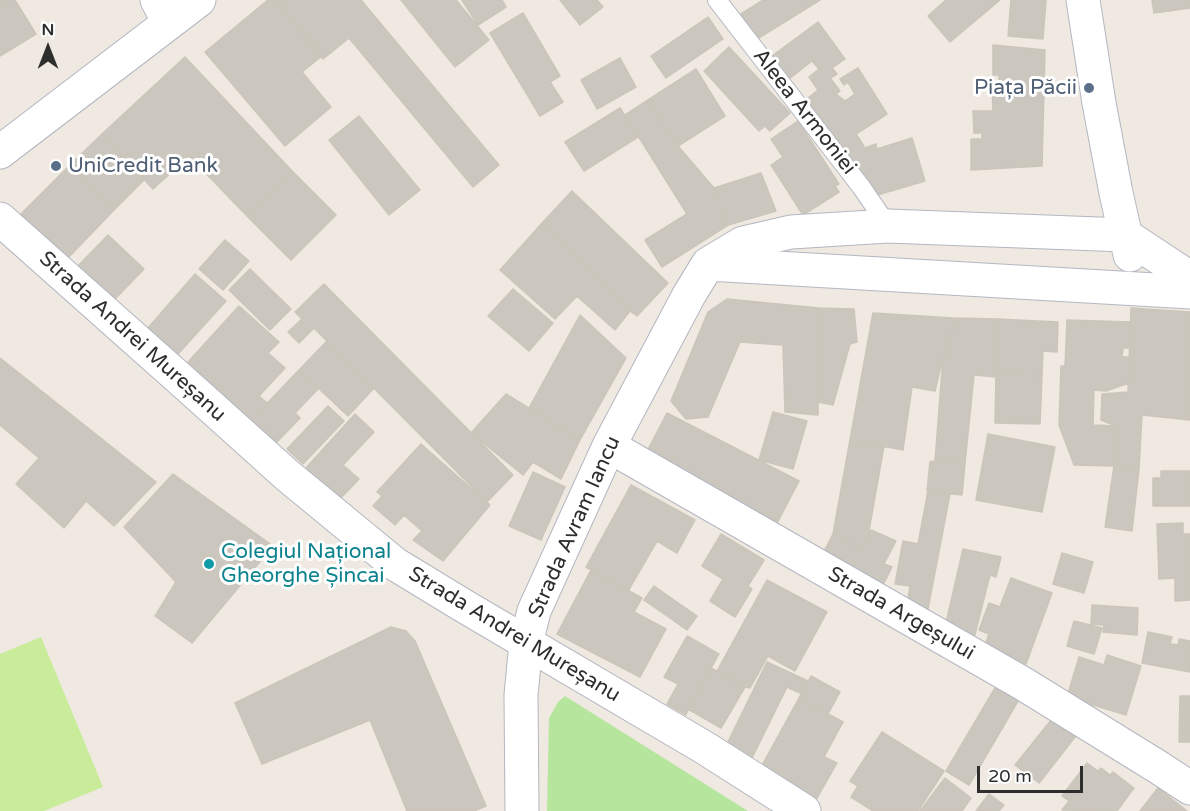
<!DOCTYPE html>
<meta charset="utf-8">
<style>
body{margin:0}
#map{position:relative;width:1190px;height:811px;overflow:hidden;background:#efe9e1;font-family:"Varela Round",sans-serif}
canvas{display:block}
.north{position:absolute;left:18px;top:18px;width:60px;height:60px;-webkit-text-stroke:4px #fff;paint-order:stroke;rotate:0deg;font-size:16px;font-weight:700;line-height:24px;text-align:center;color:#2e2e2e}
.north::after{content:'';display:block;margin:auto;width:21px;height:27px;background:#2e2e2e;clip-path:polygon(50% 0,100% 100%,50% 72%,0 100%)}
.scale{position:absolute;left:977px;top:766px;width:106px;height:27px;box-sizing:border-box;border:3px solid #2e2e2e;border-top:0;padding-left:8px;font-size:18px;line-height:21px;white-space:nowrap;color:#2e2e2e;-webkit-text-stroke:4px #fff;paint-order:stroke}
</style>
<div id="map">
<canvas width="1190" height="811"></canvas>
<div class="north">N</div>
<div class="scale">20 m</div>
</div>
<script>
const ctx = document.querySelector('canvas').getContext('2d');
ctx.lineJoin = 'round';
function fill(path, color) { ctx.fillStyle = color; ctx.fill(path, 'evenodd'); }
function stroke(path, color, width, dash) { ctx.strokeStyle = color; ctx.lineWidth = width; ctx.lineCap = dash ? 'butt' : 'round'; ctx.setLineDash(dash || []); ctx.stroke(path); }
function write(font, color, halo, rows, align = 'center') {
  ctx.font = font + ' "Varela Round",sans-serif'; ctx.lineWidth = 6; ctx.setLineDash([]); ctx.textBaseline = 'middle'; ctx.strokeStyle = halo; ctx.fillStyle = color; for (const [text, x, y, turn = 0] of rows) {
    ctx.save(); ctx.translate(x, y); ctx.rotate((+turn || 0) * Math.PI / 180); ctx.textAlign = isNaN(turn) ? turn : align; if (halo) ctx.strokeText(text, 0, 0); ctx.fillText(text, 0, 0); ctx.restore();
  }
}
fill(new Path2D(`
 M565 696 748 811H547L549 718 558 702Z`), '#b6e59e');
fill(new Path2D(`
 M41 637 103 787 44 811H0V654Z`), '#c9ec9a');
const building = new Path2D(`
 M0 0H15L36 34 0 56Z
 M268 0H276L322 56 302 72 331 107 285 146 205 52Z
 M276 0H361L499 165 473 187 349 38 323 59Z
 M401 0H456L489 40 455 67Z
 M462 0H502L506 7 478 25Z
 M560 0H597L603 7 580 25Z
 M763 0H820L757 39 741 14Z
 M946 0H1000L950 42 928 16Z
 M1011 0H1046L1043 39 1008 36Z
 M1152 0H1190V8L1154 13Z
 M523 13 560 76 550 82 563 102 540 116 490 33Z
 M708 17 723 39 666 78 651 56Z
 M818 22 845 59 832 68 837 74 830 78 840 91 836 94 845 101 855 94 848 82 844 85 840 79 858 68 887 114 856 134 865 148 876 144 877 149 912 138 925 181 874 196 803 102 818 90 809 77 819 69 812 61 789 79 772 56Z
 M993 45 1045 50 1042 166 971 170V139H982V133H974L973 111H993L992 86H1005V92H1009V84H999V75H993Z
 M729 47 790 113 770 131 765 126 759 131 704 71Z
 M185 57 293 172 248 217 189 156 153 189 102 134Z
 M620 58 636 87 597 109 581 80Z
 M696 69 725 116 678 146 648 100Z
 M648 100 678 146 714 188 728 225 662 267 645 240 687 214 625 115Z
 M620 108 638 137 584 171 565 142Z
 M359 116 420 190 389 215 329 140Z
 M798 121 839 184 835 186 839 192 803 215 771 165 783 157 771 139Z
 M102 134 144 180 115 209 70 165Z
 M70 165 115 209 67 259 21 214Z
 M293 172 336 215 291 260 248 217Z
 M761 173 776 211 728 225 714 188Z
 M572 191 668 283 637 316 630 311 543 222Z
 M543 222 630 311 615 330 577 296 555 319 500 270Z
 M108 235 144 269 114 300 78 266Z
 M225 240 249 261 223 290 199 269Z
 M250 269 291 309 270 330 229 290Z
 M195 274 226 301 178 354 148 328Z
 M324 284 513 475 487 502 314 328 299 343 288 332 302 319 295 312Z
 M513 289 553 323 529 351 488 316Z
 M727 299 819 308 818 415 785 412 783 345 740 342 708 417 686 419 671 401 708 312Z
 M239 306 279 342 268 353 285 368 259 396 267 403 251 420 188 362Z
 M819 308 854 309 857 342 850 344 833 405 818 402Z
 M1131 308 1190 312V420L1142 415 1139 469 1114 466 1116 426 1101 420 1102 394 1128 392Z
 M873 313 953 318 950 357H943L935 391 912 387 903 450 850 440Z
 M580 315 626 358 580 440 529 408Z
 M953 318 997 319 996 377 974 375 965 463 935 461 943 357H950Z
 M997 319 1058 322 1057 352 1043 351 1042 376 996 375Z
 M1067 320 1130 322 1129 348H1123L1122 357H1129V383L1106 391 1094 390 1093 425 1116 426 1114 466 1074 465 1059 425 1061 366H1065Z
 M327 341 374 388 348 416 299 370Z
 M0 358 156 482 114 526 86 501 64 528 16 484 39 458 0 425Z
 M299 370 319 388 295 413 300 418 276 443 251 420Z
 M996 375 1042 376 1040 424 995 423Z
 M506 394 580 440 561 479 533 462 523 475 471 433Z
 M328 406 344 421 303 464 287 449Z
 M773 412 807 421 793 469 759 460Z
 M667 413 799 481 774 529 642 461Z
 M355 414 374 432 343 465 359 479 338 501 304 470Z
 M988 434 1055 447 1042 512 976 500Z
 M850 440 884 446 868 536 862 549 833 534Z
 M421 444 490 505 443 561 413 540 422 531 404 515 395 525 373 506 382 496 377 492Z
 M935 461 965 463 962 495 927 491 930 462Z
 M1114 466 1139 469 1132 531 1105 527Z
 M1161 471H1190V506H1153V478H1161Z
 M533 472 565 487 541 540 509 526Z
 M173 474 273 546 192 643 155 616 176 582 124 527Z
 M631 485 695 520 677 553 657 541 628 591 586 567Z
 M928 491 950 494 927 614 906 610 910 586 895 584 903 541 918 544Z
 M1183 523V534H1190V600L1175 601V578L1159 579 1157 524Z
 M871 530 896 541 884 564 892 567 879 593 818 563 833 534 862 549Z
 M721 534 764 560 748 586 752 589 735 617 710 601 723 579 702 566Z
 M963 549 1001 557 996 577 990 575 973 642 944 632Z
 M1062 553 1093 562 1084 593 1053 584Z
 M591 570 642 598 634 612 666 629 640 677 557 634Z
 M1011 578 1052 593 1026 664 984 648 989 634 979 630 989 603 1000 607Z
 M767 580 827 612 795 671 768 656 750 688 745 687 717 671Z
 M654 586 697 616 687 630 644 600Z
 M1092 605 1138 608 1137 635 1103 632 1104 625 1091 624Z
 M1074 621 1102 628 1094 654 1067 646Z
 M391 627 406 631 415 641 486 806 474 811H407L370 720 262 764 235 703Z
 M1148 632 1172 637 1170 644 1178 645 1179 639 1190 641V672L1142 663Z
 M687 636 719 654 688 709 686 715 667 704 678 684 664 677Z
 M1107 655 1141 666 1126 715 1067 697 1079 657 1104 665Z
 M767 662 808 681 802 694 787 687 752 758 726 746Z
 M711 668 745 687 721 728 688 709Z
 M811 676 840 692 828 714 799 698Z
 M998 683 1021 696 969 785 946 771Z
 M1180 696H1190V742H1179Z
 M799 698 843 722 824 757 837 763 816 800 760 769Z
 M1056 714 1079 732 1039 783 1015 765Z
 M882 732 944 771 918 811H873L851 797 858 786 850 781Z
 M1087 763 1098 771 1101 768 1110 775 1113 772 1134 788 1117 811 1062 810 1069 801 1062 796Z
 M945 778 971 798 962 811H920Z
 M1158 788 1187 811H1140Z
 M989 794 1004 805 999 811H976Z`);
fill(building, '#cbc7bf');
stroke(building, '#cbc5ba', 1.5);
const lane = new Path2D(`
 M717 0 862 188 888 226`);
const street = new Path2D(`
 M157 0 169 22
 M1083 0 1099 103 1116 193 1130 255
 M708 264 1190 292
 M609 446 1022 683 1158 767 1190 788
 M522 811 521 695 526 643 534 611 609 446 689 295 708 264 743 243 791 232 888 226 1125 235 1190 278`);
const secondary = new Path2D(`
 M0 152 199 0
 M0 219 189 387 288 476 395 564 464 606 705 748 804 811`);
stroke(lane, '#b4b7c1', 20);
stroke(street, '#b4b7c1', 35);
stroke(secondary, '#b4b7c1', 35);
stroke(lane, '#fff', 18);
stroke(street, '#fff', 33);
stroke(secondary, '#fff', 33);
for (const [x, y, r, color] of [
 [1089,88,6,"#5c6f8a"],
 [56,166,6,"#5c6f8a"],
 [209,564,6,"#0f9aa8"]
]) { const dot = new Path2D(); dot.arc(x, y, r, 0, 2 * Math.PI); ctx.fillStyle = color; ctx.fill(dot); stroke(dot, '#fff', 2); }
write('21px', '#4e5e75', '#fff', [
 ["Piața Păcii",1077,88],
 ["UniCredit Bank",68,166,"left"]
], 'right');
write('21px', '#2e2e2e', '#fff', [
 ["Aleea Armoniei",804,112,52],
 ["Strada Andrei Mureșanu",132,337,42],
 ["Strada Avram Iancu",575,527,-66],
 ["Strada Argeșului",901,614,30],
 ["Strada Andrei Mureșanu",514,635,31]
]);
write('21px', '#0d838f', '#fff', [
 ["Colegiul Național",221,552],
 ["Gheorghe Șincai",221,576]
], 'left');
</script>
